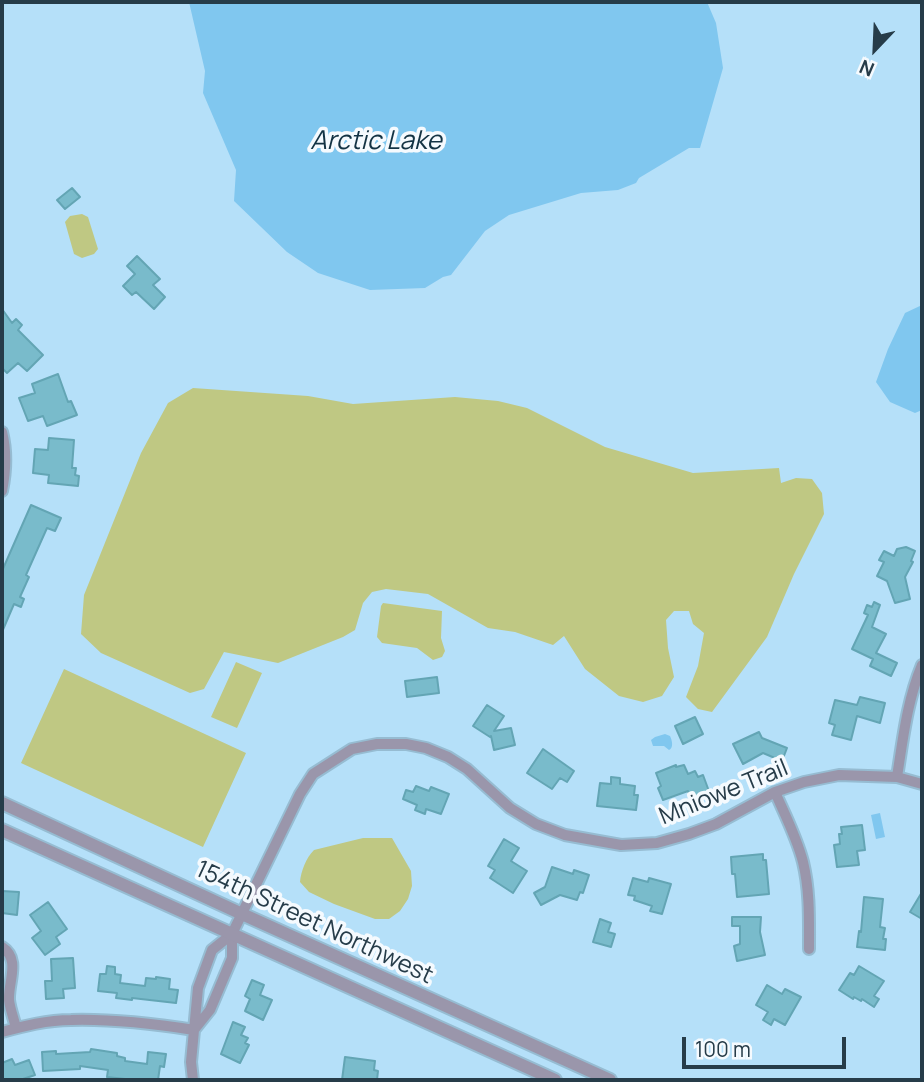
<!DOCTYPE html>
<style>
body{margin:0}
#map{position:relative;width:924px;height:1082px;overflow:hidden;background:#b5e0f9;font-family:Manrope,sans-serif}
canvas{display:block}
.frame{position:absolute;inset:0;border:4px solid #263c49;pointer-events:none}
.north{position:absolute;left:840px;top:14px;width:70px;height:70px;-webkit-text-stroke:5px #f5fafe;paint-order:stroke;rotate:203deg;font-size:19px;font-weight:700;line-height:28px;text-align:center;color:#263c49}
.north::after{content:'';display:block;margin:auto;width:24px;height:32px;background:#263c49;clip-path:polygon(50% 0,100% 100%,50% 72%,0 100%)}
.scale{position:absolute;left:682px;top:1037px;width:164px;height:32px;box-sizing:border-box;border:4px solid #263c49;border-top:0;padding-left:9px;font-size:21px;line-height:24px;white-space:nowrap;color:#263c49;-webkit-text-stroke:5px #f5fafe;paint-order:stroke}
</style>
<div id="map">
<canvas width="924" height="1082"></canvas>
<div class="frame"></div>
<div class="north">N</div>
<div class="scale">100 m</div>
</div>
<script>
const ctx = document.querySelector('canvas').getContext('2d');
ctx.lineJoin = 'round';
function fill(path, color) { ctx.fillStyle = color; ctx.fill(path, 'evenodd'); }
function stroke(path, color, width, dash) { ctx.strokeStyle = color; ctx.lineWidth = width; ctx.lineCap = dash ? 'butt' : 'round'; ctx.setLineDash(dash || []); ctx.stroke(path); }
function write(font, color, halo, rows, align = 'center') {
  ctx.font = font + ' Manrope,sans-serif'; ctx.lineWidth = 7; ctx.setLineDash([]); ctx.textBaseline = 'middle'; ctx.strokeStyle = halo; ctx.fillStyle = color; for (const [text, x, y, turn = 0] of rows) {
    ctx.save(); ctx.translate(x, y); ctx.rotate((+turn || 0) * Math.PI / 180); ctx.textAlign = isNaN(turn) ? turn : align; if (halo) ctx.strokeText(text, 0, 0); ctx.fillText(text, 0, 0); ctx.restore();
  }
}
fill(new Path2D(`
 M82 214 88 217 98 249 94 254 82 258 74 254 65 222 70 216Z
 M193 388 308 396 353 404 455 397 498 401 527 408 605 447 693 473 779 468 781 483 796 478 812 479 822 493 824 514 794 574 767 637 712 712 698 709 686 697 698 666 704 633 693 624 689 611H674L666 620 668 648 674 677 662 696 643 702 619 696 585 669 564 636 553 645 515 632 488 628 428 594 386 589 372 592 363 603 355 630 343 637 278 663 224 652 204 689 190 693 101 653 81 634 84 595 141 453 168 403Z
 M383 603 442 611 441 638 445 651 442 657 433 660 417 648 382 643 377 637 381 606Z
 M236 662 262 673 237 728 211 717Z
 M64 669 246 753 203 847 21 763Z
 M363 838H392L411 871 412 886 408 899 400 911 389 919H375L334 904 309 892 300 882C301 871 306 858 314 850Z`), '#bfc883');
fill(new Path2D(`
 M189 2H707L716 23 723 68 700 148H689L639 178 636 183 618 190 581 193 509 215 485 231 451 275 443 277 425 288 370 290 318 273 287 252 234 201 236 170 203 93 205 71Z
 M922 305V410L915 413 890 402 876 382 888 349 905 313Z
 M665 734 670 736C672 740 674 748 669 750L664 746H653L651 740 655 737Z
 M880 813 885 837 876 839 871 815Z`), '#80c7ef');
const building = new Path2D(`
 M72 188 80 197 65 209 57 200Z
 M137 256 160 279 153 285 165 297 154 309 136 292 132 295 123 286 135 274 127 266Z
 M2 309 12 323 16 319 22 325 18 330 43 355 27 371 18 363 7 373 2 368Z
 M58 374 68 402 71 401 77 415 47 426 43 416 28 421 19 398 35 393 32 384Z
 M49 438 74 440 72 468H76L75 475 79 476 78 486 48 483 49 475 33 473 35 449 48 450Z
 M31 505 61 518 55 531 47 528 26 575 29 577 20 597 24 599 21 607 14 604 2 632V571Z
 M906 547 915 551 911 561 913 562 905 577 910 599 895 603 887 581 877 576 884 562 879 560 884 551 894 556 897 549Z
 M874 602 880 605 872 627 886 634 876 653 897 663 891 676 870 666 873 659 852 649 868 615 864 613 867 605 872 607Z
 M437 677 439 693 407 697 405 681Z
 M860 697 885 703 880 723 857 716 851 740 832 735 835 725 829 723 835 700 857 705Z
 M487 705 504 716 494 731 511 728 515 745 494 750 491 736 490 737 473 726Z
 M695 717 703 734 683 744 675 726Z
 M759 732 762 738 787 748 782 761 763 753 743 764 733 744Z
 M543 749 574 771 567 782 560 778 552 789 527 773Z
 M676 765V767L684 765 688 774 695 771 698 777 703 775 710 794 692 801 688 791 663 800 658 788 661 786 656 773Z
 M611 777 620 778V784L635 786 634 795H638L636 810 597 806 600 783 611 784Z
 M416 786 429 791 431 787 449 794 441 814 426 809 425 814 415 810 417 805 403 799 406 790 413 792Z
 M862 825 865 850 857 851 859 865 837 867 834 845 840 844 839 834H842L841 827Z
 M504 839 519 848 511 861 527 871 513 893 490 878 495 870 488 866Z
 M763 854V860H766L769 894 737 897 735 874H732L731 857Z
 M552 867 573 874 574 870 589 875 583 893 580 892 577 900 560 895 541 905 534 893 545 887Z
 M633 878 648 882 649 878 671 884 662 914 650 911 652 906 634 900 635 896 628 895Z
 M2 891 19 892 17 915 2 913Z
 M922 892V919L910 912Z
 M864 897 883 899 880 927 885 928 883 939H886L885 950 857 947 859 931 861 932Z
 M48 902 67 929 56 937 60 944 45 955 32 938 41 931 30 915Z
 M732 917H761L760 932 765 955 737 961 734 946 740 944V926H732Z
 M600 919 611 923 608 932 615 934 611 947 593 942Z
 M73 958 75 988 63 989 64 998 46 999 45 981H52L51 959Z
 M107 966 115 967V974L121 975 120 983 145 986 146 978 156 979V977L170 979 169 989 178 990 176 1003 132 998V1000L116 998 117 993 98 991 100 974H106Z
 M859 966 884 981 874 996 879 999 874 1007 862 999 861 1001 854 997 853 999 839 990 850 973 854 975Z
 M252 980 264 985 260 995 272 1000 263 1020 245 1011 250 999 245 996Z
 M767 985 782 994 785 989 801 997 785 1025 774 1019 771 1025 763 1020 768 1012 756 1005Z
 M233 1022 245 1027 241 1035 248 1038 245 1043 249 1045 240 1063 221 1054Z
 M91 1049 117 1053V1056L125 1058V1061L147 1064 148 1052 166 1054 164 1067 160 1066 158 1080H134L107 1077 108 1070 80 1066V1069L43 1071 42 1052 56 1051V1054L90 1052Z
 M345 1057 375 1061 374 1070 378 1071 377 1080H342Z
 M12 1059 15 1065 29 1060 35 1075 20 1080H2V1063Z`);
fill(building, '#79bbcb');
stroke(building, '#63a5b4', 2);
const minor = new Path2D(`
 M2 432C7 452 6 471 2 491
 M897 777C903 739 907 701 922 665
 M775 792C785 815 797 838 803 862 810 891 809 920 809 949
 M2 947C21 959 8 982 9 1000 10 1009 14 1019 16 1028
 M194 1030 210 1010 232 958V934
 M2 1032C24 1026 47 1020 71 1020 109 1019 156 1024 194 1030
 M193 1080 191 1062 198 988 212 950 232 934 300 794 313 774 352 749 377 744H406L426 748 448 757 467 769 510 808 536 824 565 835 621 845 657 843 689 834 716 824 775 792 804 782 839 775 897 777 922 784`);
const tertiary = new Path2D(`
 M2 803 242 914 610 1080
 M2 830 555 1080`);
stroke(minor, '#96bcd2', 14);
stroke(tertiary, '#96bcd2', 16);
stroke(minor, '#9a96ab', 10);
stroke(tertiary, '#9a96ab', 12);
write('24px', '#263c49', '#f5fafe', [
 ["Mniowe Trail",724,793,-22],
 ["154th Street Northwest",314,923,25]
]);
write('italic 26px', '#133344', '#f5fafe', [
 ["Arctic Lake",376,142]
]);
</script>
